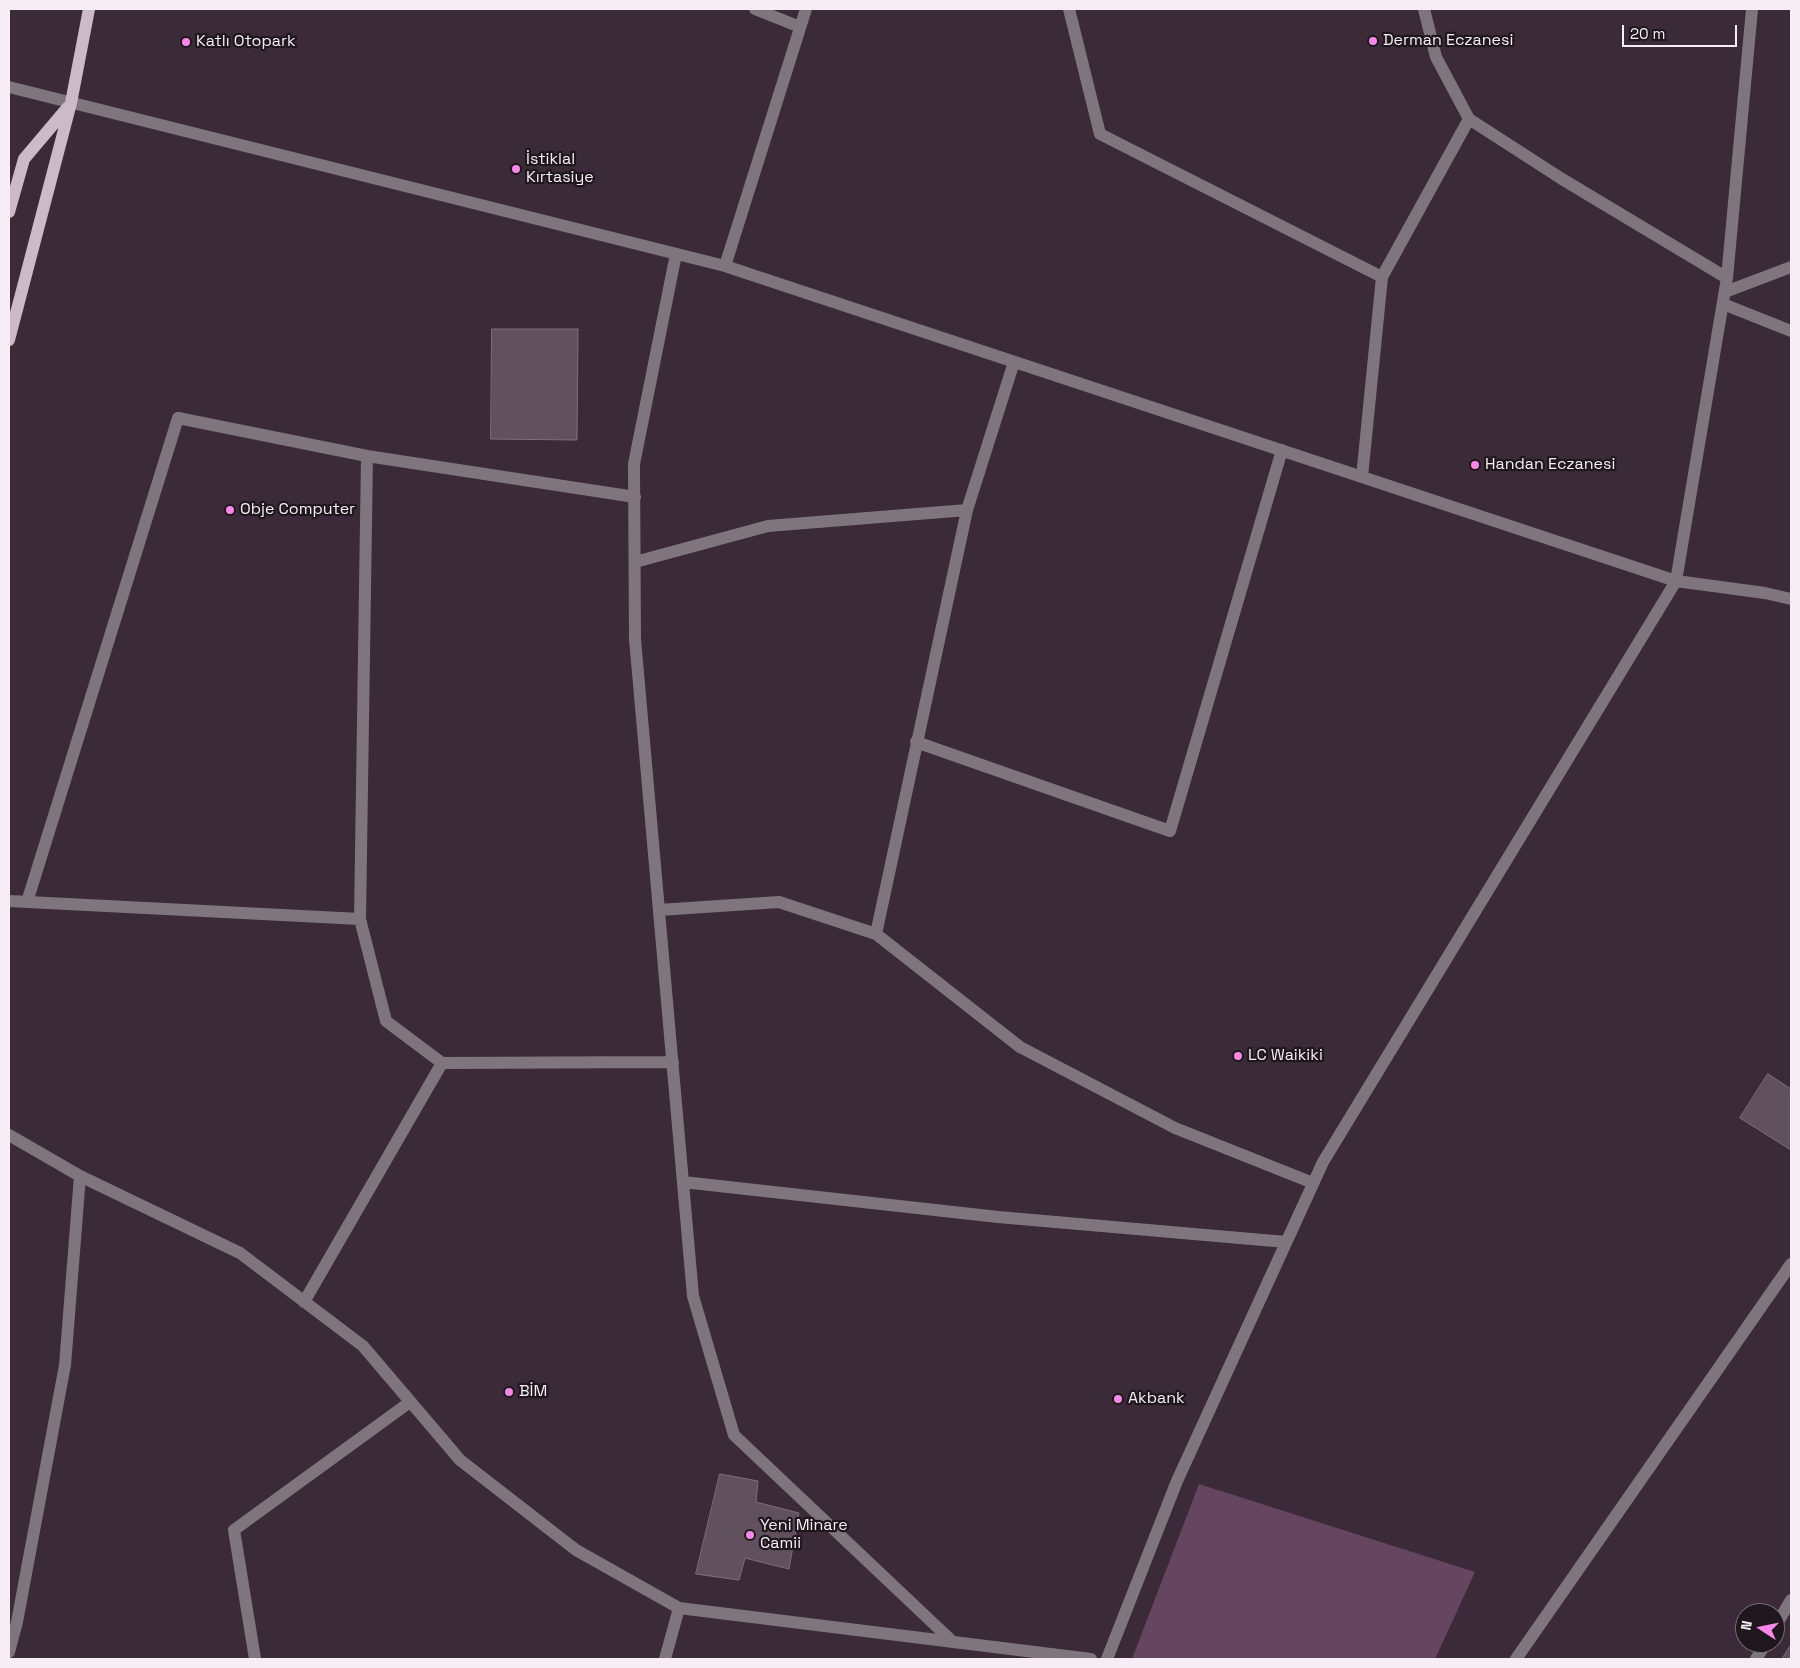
<!DOCTYPE html>
<meta charset="utf-8">
<style>
body{margin:0}
#map{position:relative;width:1800px;height:1668px;overflow:hidden;background:#3b2b38;font-family:"Space Grotesk",sans-serif}
canvas{display:block}
.frame{position:absolute;inset:0;border:10px solid #f7edf5;pointer-events:none}
.north{position:absolute;left:1735px;top:1603px;width:50px;height:50px;box-sizing:border-box;background:#1e171c;border:1px solid #756d73;border-radius:50%;rotate:281deg;font-size:14px;font-weight:700;line-height:20px;text-align:center;color:#f7edf5}
.north::after{content:'';display:block;margin:auto;width:18px;height:22px;background:#f987e9;clip-path:polygon(50% 0,100% 100%,50% 72%,0 100%)}
.scale{position:absolute;left:1622px;top:25px;width:115px;height:22px;box-sizing:border-box;border:2px solid #f7edf5;border-top:0;padding-left:6px;font-size:15px;line-height:18px;white-space:nowrap;color:#f7edf5;-webkit-text-stroke:4px #1e171c;paint-order:stroke}
</style>
<div id="map">
<canvas width="1800" height="1668"></canvas>
<div class="frame"></div>
<div class="north">N</div>
<div class="scale">20 m</div>
</div>
<script>
const ctx = document.querySelector('canvas').getContext('2d');
ctx.lineJoin = 'round';
function fill(path, color) { ctx.fillStyle = color; ctx.fill(path, 'evenodd'); }
function stroke(path, color, width, dash) { ctx.strokeStyle = color; ctx.lineWidth = width; ctx.lineCap = dash ? 'butt' : 'round'; ctx.setLineDash(dash || []); ctx.stroke(path); }
function write(font, color, halo, rows, align = 'center') {
  ctx.font = font + ' "Space Grotesk",sans-serif'; ctx.lineWidth = 4.5; ctx.setLineDash([]); ctx.textBaseline = 'middle'; ctx.strokeStyle = halo; ctx.fillStyle = color; for (const [text, x, y, turn = 0] of rows) {
    ctx.save(); ctx.translate(x, y); ctx.rotate((+turn || 0) * Math.PI / 180); ctx.textAlign = isNaN(turn) ? turn : align; if (halo) ctx.strokeText(text, 0, 0); ctx.fillText(text, 0, 0); ctx.restore();
  }
}
fill(new Path2D(`
 M1199 1484 1475 1572 1435 1659H1132Z`), '#664561');
const building = new Path2D(`
 M492 329H578L577 440 491 439Z
 M1768 1074 1791 1089V1150L1740 1118Z
 M720 1474 758 1481 756 1502 799 1513 789 1569 745 1558 739 1580 696 1574Z
 M1791 1645V1659H1782Z`);
fill(building, '#61505e');
stroke(building, '#816e7d', 1);
stroke(new Path2D(`
 M755 9 800 27
 M1069 9 1100 134 1382 277
 M1424 9 1436 57 1469 119 1562 179 1727 278
 M9 87 725 266 1676 581 1765 593 1791 599
 M676 254 634 464 635 639 693 1296 734 1435 953 1642
 M725 266 806 9
 M1725 292 1791 267
 M1723 304 1791 331
 M367 456 360 919 386 1021 442 1063
 M1362 477 1382 277 1469 119
 M635 562 768 526 967 510
 M916 742 1170 831 1282 450
 M9 901 360 919
 M27 902 178 418 367 456 635 497
 M659 910 779 902 876 934 1020 1047 1175 1128 1313 1183
 M876 934 967 510 1014 362
 M9 1135 80 1176 240 1253 363 1346 460 1460 576 1550 679 1608 1091 1659
 M683 1182 998 1217 1286 1242
 M304 1302 442 1063 673 1062
 M1775 1627 1791 1600
 M9 1652 17 1622 65 1365 80 1176
 M255 1659 234 1530 410 1402
 M665 1659 679 1608
 M1107 1659 1177 1481 1323 1162 1676 581 1727 278 1752 9
 M1516 1659 1791 1264
 M1756 1659 1766 1643`), '#7f767d', 12);
stroke(new Path2D(`
 M9 212 24 159 68 107
 M9 340 71 103 89 9`), '#ccbac8', 12);
for (const [x, y, r, color] of [
 [1373,41,5,"#f987e9"],
 [186,42,5,"#f987e9"],
 [516,169,5,"#f987e9"],
 [1475,465,5,"#f987e9"],
 [230,510,5,"#f987e9"],
 [1238,1056,5,"#f987e9"],
 [509,1392,5,"#f987e9"],
 [1118,1399,5,"#f987e9"],
 [750,1535,5,"#f987e9"]
]) { const dot = new Path2D(); dot.arc(x, y, r, 0, 2 * Math.PI); ctx.fillStyle = color; ctx.fill(dot); stroke(dot, '#1e171c', 2); }
write('16px', '#f7edf5', '#1e171c', [
 ["Derman Eczanesi",1383,41],
 ["Katlı Otopark",196,42],
 ["İstiklal",526,160],
 ["Kırtasiye",526,178],
 ["Handan Eczanesi",1485,465],
 ["Obje Computer",240,510],
 ["LC Waikiki",1248,1056],
 ["BİM",519,1392],
 ["Akbank",1128,1399],
 ["Yeni Minare",760,1526],
 ["Camii",760,1544]
], 'left');
</script>
